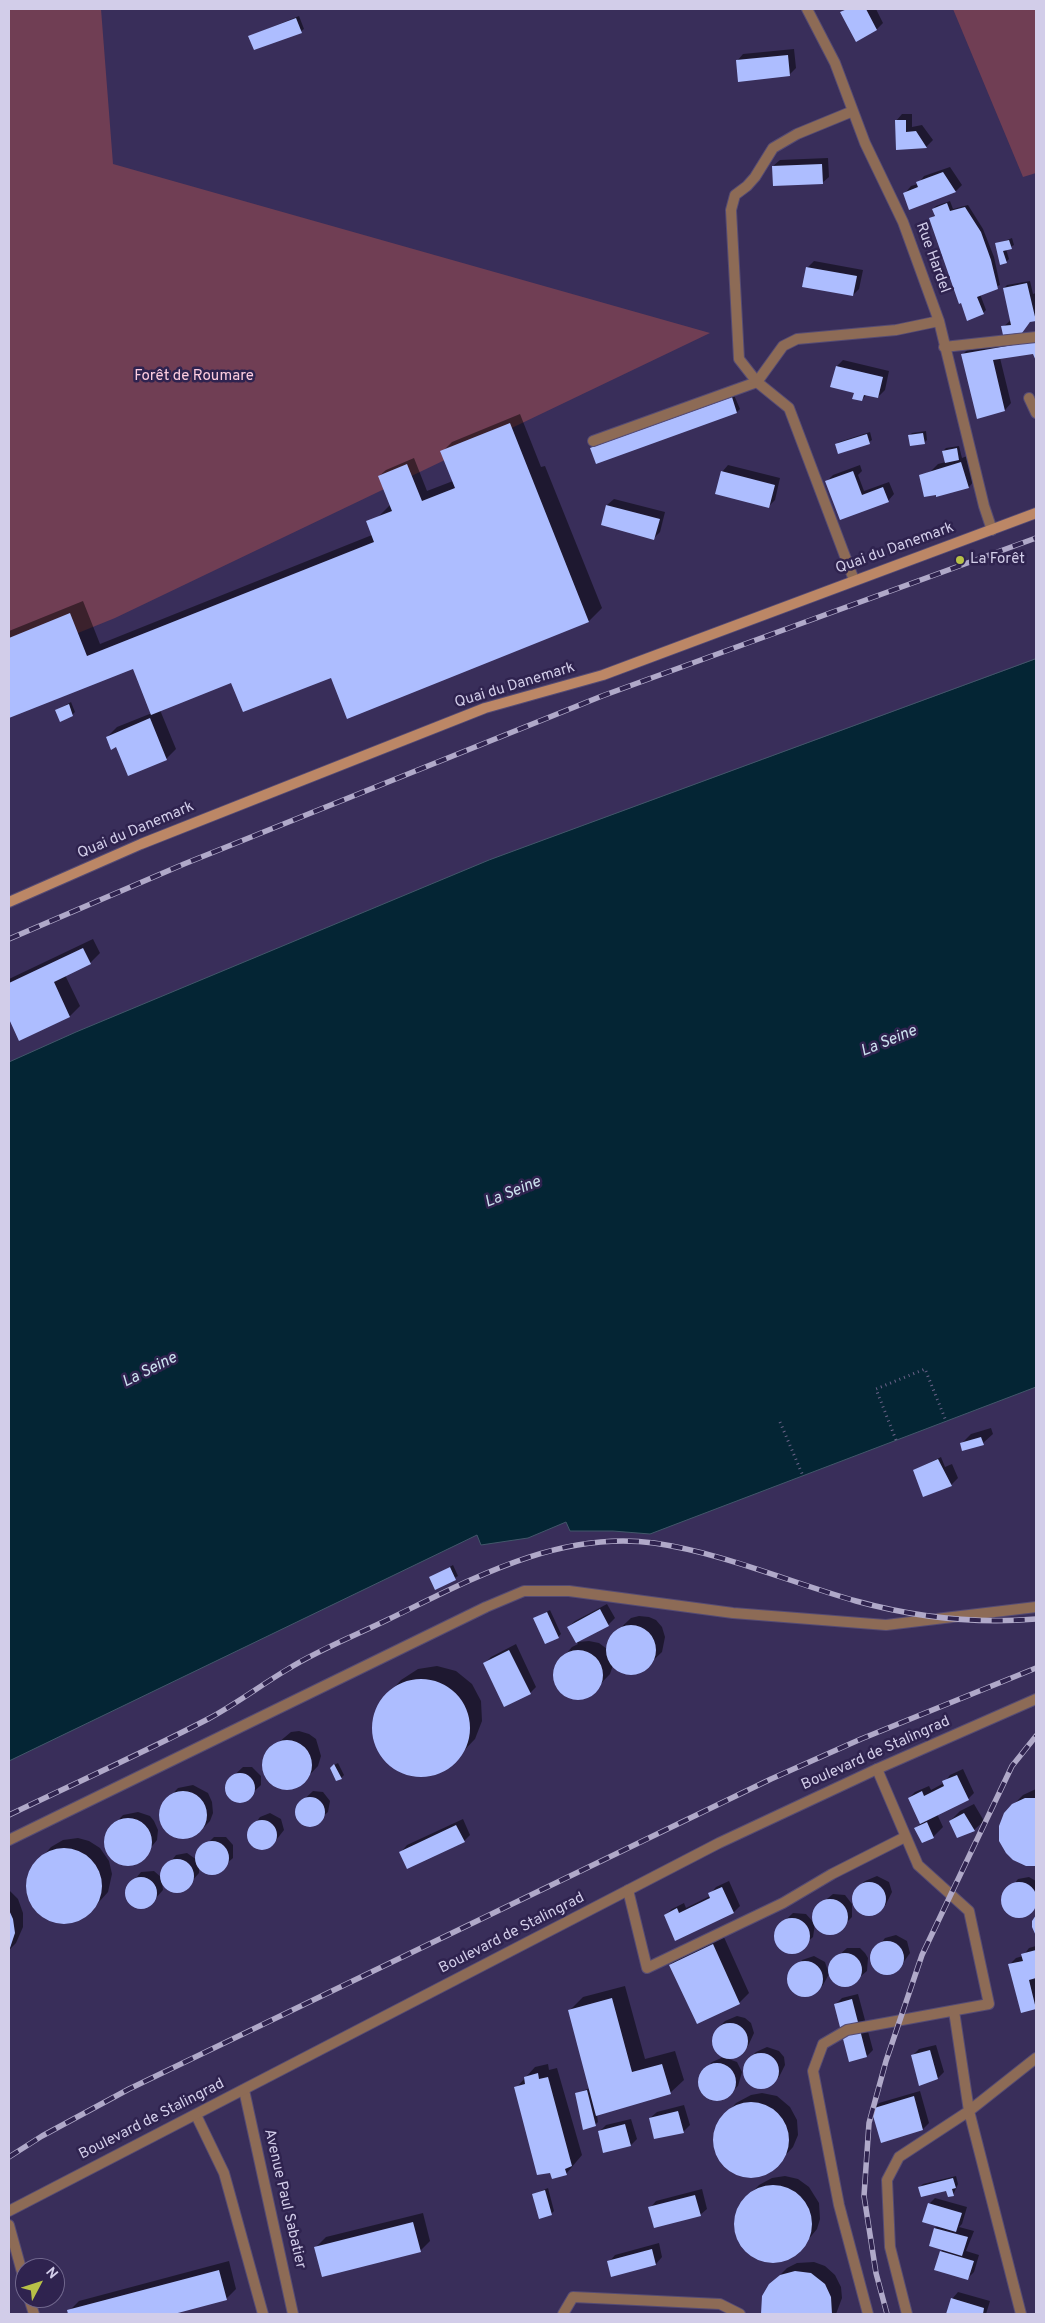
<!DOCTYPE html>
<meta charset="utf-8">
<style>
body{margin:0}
#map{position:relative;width:1045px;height:2323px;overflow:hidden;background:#392e5a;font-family:Overpass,sans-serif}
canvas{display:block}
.frame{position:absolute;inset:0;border:10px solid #d2cde9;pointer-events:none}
.north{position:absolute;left:15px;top:2258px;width:50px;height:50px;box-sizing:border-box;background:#2f234f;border:1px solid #70678d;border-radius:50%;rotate:50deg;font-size:14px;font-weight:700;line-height:20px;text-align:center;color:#d2cde9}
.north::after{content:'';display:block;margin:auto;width:18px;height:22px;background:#b8c147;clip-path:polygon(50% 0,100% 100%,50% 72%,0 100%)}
</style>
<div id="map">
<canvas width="1045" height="2323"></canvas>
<div class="frame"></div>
<div class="north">N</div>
</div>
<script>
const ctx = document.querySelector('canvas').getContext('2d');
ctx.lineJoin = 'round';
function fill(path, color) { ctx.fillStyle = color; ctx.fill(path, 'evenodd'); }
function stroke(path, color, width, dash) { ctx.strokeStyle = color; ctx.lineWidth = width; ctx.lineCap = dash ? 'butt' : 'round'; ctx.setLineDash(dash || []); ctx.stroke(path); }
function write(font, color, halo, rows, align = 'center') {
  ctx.font = font + ' Overpass,sans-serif'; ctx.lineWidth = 5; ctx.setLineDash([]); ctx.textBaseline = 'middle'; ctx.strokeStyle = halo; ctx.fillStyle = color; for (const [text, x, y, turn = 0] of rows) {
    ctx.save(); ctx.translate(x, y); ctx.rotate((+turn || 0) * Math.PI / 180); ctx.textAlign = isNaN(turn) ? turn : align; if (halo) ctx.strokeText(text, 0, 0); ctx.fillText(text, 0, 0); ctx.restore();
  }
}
fill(new Path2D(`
 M9 9H101L113 164 710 333 115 618 9 661Z
 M953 9H1036V173L1023 177Z`), '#703e54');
const water = new Path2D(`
 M1036 659V1387L650 1534 613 1531H570L566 1522 528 1538 481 1545 477 1535 9 1761V1062L76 1032 489 860Z`);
fill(water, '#042534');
stroke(water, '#42576a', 1);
fill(new Path2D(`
 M845 9H876L883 23 877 29 857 40 842 12Z
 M299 16 304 29 301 31 250 36Z
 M794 49 796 68 789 75 737 61 743 54Z
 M902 114H912V127L922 125 933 140 926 147 897 148 896 121Z
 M828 158 829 177 822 183 773 166 780 160Z
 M950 167 962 185 956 191 910 208 905 193 911 186 918 184 924 176Z
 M950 201 953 209 968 205 983 229 994 257 1000 285 980 294 986 310 983 313 930 219 935 215 933 209 936 206Z
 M1012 238 1014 245 1006 249 1009 259 1006 262 997 244Z
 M814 261 863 270 859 289 853 295 807 268Z
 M1030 281 1033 294 1036 293V319L1031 321 1021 331 1003 327 1011 320 1004 288 1007 285Z
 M1036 339V358L1033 352 1000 358 1011 403 1005 410 977 417 963 354 969 348Z
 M843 360 889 371 885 390 878 397 867 394 862 400 837 366Z
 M734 395 740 409 737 412 597 462 592 449 595 446Z
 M520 414 541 467 545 466 602 608 589 621 348 717 331 675 236 680 160 710 176 749 166 759 117 746 107 737 117 727 152 713 134 667 9 717V631L83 601 100 644 372 535 367 522 379 516 391 504 379 476 386 470 414 458 427 491 453 481 442 452 452 442Z
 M926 431 927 440 924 443 909 436 912 433Z
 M870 432 872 440 869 442 836 445 839 442Z
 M959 446 962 458 967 456 975 480 969 487 920 476 931 471 938 464 946 462 943 451 946 448Z
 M728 465 780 478 775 500 768 507 722 472Z
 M860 465 862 471 858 475 864 491 889 482 894 494 888 501 841 518 827 481 833 475Z
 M614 499 665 512 660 532 654 538 602 524 607 505Z
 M71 702 75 712 72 715 57 710Z
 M93 939 100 953 90 963 65 975 80 1006 70 1016 20 1039 9 1016V979Z
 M991 1428 993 1434 983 1443 961 1444 971 1434Z
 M941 1457 945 1467 952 1464 958 1478 951 1485 914 1470Z
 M453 1565 458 1576 436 1588 431 1578Z
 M607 1604 615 1618 608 1625 568 1627 575 1621Z
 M550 1610 561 1634 558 1637 535 1618Z
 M639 1616 649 1617 656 1620 662 1627 665 1637 662 1652 643 1670 633 1674 624 1673 613 1665 610 1674 588 1697 579 1699 568 1697 560 1691 555 1683 556 1665 572 1647 578 1644 577 1642 589 1641 599 1643 607 1649 612 1636 631 1618Z
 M516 1644 536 1687 530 1693 484 1664 491 1657Z
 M437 1666 456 1671 472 1684 481 1701 482 1721 475 1739 452 1763 435 1773 415 1775 396 1768 382 1755 374 1737 373 1724 379 1704 401 1680 418 1669Z
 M299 1731 309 1734 316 1739 321 1756 318 1766 302 1783 294 1787 285 1788 276 1786 268 1780 264 1769V1761L267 1752 291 1732Z
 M338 1763 344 1775 341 1778 334 1765Z
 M243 1767H252L261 1776V1785L244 1801 233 1800 227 1793 228 1781Z
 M963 1769 974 1793 968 1799 937 1814 943 1827 933 1837 916 1828 921 1823 909 1798 915 1792 929 1786 931 1790 944 1783 950 1775Z
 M193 1785 208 1793 212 1802 213 1813 210 1821 198 1833 188 1838 175 1837 167 1832 162 1824 160 1813 163 1804 178 1788Z
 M1036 1789V1864L1031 1865 1013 1805 1023 1795Z
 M313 1791 323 1792 330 1801 328 1812 313 1825 302 1824 296 1815 297 1806Z
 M974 1804 984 1821 974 1830 950 1821 960 1811Z
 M138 1812 150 1816 154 1821 158 1830 157 1840 140 1861 135 1864H122L113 1860 107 1852 105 1838 107 1832 123 1815Z
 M270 1813 281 1819 284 1830 273 1844 260 1849 252 1844 248 1833 260 1817Z
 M463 1819 470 1835 464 1841 401 1852 407 1845Z
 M214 1837H226L233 1845V1858L216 1873 206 1872 199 1867V1873L185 1889 175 1891 167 1888 162 1882 163 1890 148 1907H137L129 1901 127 1889 141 1872 154 1871 162 1878V1872L176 1855 187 1853 197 1860 198 1853Z
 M78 1838 89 1841 100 1848 109 1861 112 1874 108 1892 89 1913 75 1921 58 1922 45 1917 34 1907 28 1894V1883L30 1871 51 1847 63 1840Z
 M877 1876 889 1882 892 1892 886 1904 880 1911 869 1915 857 1910 853 1900 858 1887 865 1881Z
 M1029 1877 1036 1881V1907L1029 1914 1018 1917 1012 1915 1005 1909 1003 1898 1018 1879Z
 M729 1881 740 1906 734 1912 676 1940 665 1915 672 1909 684 1903 686 1908 710 1896V1894L716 1887Z
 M9 1890 18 1899 23 1913V1927L16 1943 9 1950Z
 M833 1894 845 1895 852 1904V1917L837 1932 828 1933 822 1931 815 1924 814 1918 817 1907Z
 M793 1913 806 1914 815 1924 813 1937 797 1951 783 1950 776 1941 777 1928Z
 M723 1935 749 1993 739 2003 670 1965 680 1955Z
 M896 1935 907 1941 910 1953 898 1970 885 1974 875 1968 871 1956 885 1938Z
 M1036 1946V2008L1022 2012 1010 1964 1016 1958 1023 1956 1029 1948Z
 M847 1948H860L865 1953 868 1958 867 1971 850 1985 838 1984 830 1974 831 1962Z
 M814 1956 825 1962 829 1974 823 1985 816 1992 804 1996 797 1994 792 1990 789 1977 802 1960Z
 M625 1986 645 2059 675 2051 684 2080 670 2093 597 2115 598 2122 595 2125 577 2093 590 2088 570 2010 583 1997Z
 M858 1994 873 2050 867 2056 835 2005 842 1998Z
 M737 2016 745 2018 751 2023 754 2033 748 2046 742 2053 726 2058 737 2062 742 2072 738 2086 723 2099 717 2100 705 2095 699 2083 701 2074 712 2062 726 2056 716 2051 713 2041 718 2028 725 2021Z
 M936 2045 944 2072 938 2078 912 2056 919 2049Z
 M767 2047 779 2051 784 2057 785 2065 779 2077 772 2083 763 2088 755 2087 750 2084 744 2071 749 2059 756 2052Z
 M548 2064 549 2070 557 2068 582 2155 566 2174 516 2088 535 2067Z
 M920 2091 929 2123 923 2129 882 2141 873 2109 879 2103Z
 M762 2093 777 2096 790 2107 797 2120 798 2135 793 2147 771 2171 762 2175 747 2177 733 2172 724 2165 716 2153 714 2139 717 2125 736 2103 751 2095Z
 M684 2105 690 2125 683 2132 650 2118 657 2112Z
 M631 2119 637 2139 631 2145 599 2132 606 2125Z
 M785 2176 798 2179 809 2187 819 2203 820 2219 817 2229 798 2252 785 2259 770 2261 755 2257 744 2248 737 2236 736 2217 739 2207 759 2185 772 2178Z
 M956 2176 958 2184 953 2195 947 2189 920 2187 923 2184Z
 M548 2188 554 2211 551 2214 534 2194Z
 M702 2189 707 2209 700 2215 650 2208 656 2201Z
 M935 2198 967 2207 962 2224 959 2227 974 2231 966 2251 979 2255 974 2272 968 2278 941 2252 943 2249 930 2246 935 2228 938 2225 929 2204Z
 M423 2213 430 2241 420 2251 316 2247 326 2237Z
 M659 2243 662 2257 656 2264 609 2262 615 2255Z
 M229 2261 236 2289 226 2299 169 2314H70L69 2311 79 2301Z
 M814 2262 825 2266 835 2275 841 2287 842 2298 836 2314H762V2301L777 2278 787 2268 797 2263Z
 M958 2292 990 2301 986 2314H947L952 2299Z`), '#0007');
fill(new Path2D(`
 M847 9H866L877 30 856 42 840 12Z
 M296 18 302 33 254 50 248 36Z
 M788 55 790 76 738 82 736 60Z
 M895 120H906V132L916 131 927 148 896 150Z
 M822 164 823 184 773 186 772 166Z
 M943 172 956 192 909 210 903 193 918 187 916 182Z
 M947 203 950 211 965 207 981 232 991 260 998 289 977 297 984 314 967 321 961 303 959 304 929 218 935 216 932 209Z
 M1009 240 1012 249 1003 251 1007 263 1000 265 995 243Z
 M806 267 857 276 853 296 802 287Z
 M1027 283 1036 321 1030 322 1022 333 1003 335 1001 326 1011 325 1003 288Z
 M1036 341V361L1033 354 993 360 1005 411 977 419 961 354Z
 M836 366 883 377 878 398 864 395 862 401 852 399 854 393 830 387Z
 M732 397 737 413 596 464 590 448Z
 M510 423 589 622 347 719 331 678 243 712 231 683 151 715 133 669 9 718V638L70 613 87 656 374 542 366 521 392 511 378 476 407 464 422 501 455 488 440 451Z
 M923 433 925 444 910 446 908 435Z
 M867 434 870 444 838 454 835 444Z
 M957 448 959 460 945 463 942 451Z
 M961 462 969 488 936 497V495L924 497 919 475Z
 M721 471 775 485 769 508 715 494Z
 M853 471 862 495 883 487 889 502 840 520 825 481Z
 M606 505 660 519 654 540 601 525Z
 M69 704 73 716 60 722 55 710Z
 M150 718 167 760 128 776 116 747 111 750 106 737Z
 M83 948 91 964 54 982 70 1017 19 1041 9 1019V983Z
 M981 1437 984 1445 962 1451 960 1443Z
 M938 1459 952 1486 923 1497 913 1470Z
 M450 1567 456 1580 435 1590 429 1577Z
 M600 1609 609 1626 576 1643 567 1627Z
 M547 1612 559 1638 545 1644 533 1618Z
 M606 1650a25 25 0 1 1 50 0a25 25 0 1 1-50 0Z
 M509 1650 531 1694 504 1707 483 1663Z
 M553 1675a25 25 0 1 1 50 0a25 25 0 1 1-50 0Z
 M372 1728a49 49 0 1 1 98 0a49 49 0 1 1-98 0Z
 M262 1765a25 25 0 1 1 50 0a25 25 0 1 1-50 0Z
 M334 1764 342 1779 336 1781 330 1768Z
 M225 1788a15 15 0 1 1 30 0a15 15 0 1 1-30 0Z
 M957 1775 969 1800 920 1824 908 1798 922 1791 924 1796 944 1786 942 1781Z
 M159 1815a24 24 0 1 1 48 0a24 24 0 1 1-48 0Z
 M295 1812a15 15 0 1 1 30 0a15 15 0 1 1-30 0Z
 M1025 1798H1036V1866H1026L1013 1860 1006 1853 999 1841V1826L1004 1813 1012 1804Z
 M964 1813 975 1831 957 1838 949 1821Z
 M104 1842a24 24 0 1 1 48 0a24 24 0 1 1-48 0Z
 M247 1835a15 15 0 1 1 30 0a15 15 0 1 1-30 0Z
 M927 1822 934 1838 922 1843 914 1828Z
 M456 1825 465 1842 407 1869 399 1852Z
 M195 1858a17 17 0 1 1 34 0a17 17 0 1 1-34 0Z
 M26 1886a38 38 0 1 1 76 0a38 38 0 1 1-76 0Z
 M160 1876a17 17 0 1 1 34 0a17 17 0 1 1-34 0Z
 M125 1893a16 16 0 1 1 32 0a16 16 0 1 1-32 0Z
 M852 1899a17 17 0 1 1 34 0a17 17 0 1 1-34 0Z
 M1001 1900a18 18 0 1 1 36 0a18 18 0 1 1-36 0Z
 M722 1887 734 1913 675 1941 664 1915 677 1908 679 1913 710 1898 708 1893Z
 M812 1917a18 18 0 1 1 36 0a18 18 0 1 1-36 0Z
 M9 1910 13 1919 15 1933 9 1951Z
 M1036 1915V1936L1032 1927V1921Z
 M774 1936a18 18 0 1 1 36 0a18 18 0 1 1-36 0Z
 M870 1958a17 17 0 1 1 34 0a17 17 0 1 1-34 0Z
 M713 1944 740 2004 697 2024 669 1965Z
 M1036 1950V1978L1029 1980 1036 2009 1021 2013 1008 1964 1023 1961 1021 1954Z
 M828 1970a17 17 0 1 1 34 0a17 17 0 1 1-34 0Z
 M787 1979a18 18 0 1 1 36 0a18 18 0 1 1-36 0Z
 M612 1998 632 2072 662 2064 671 2094 596 2116 568 2010Z
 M852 1999 867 2057 849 2062 834 2004Z
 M712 2041a18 18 0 1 1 36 0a18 18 0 1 1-36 0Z
 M930 2050 938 2079 919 2086 911 2055Z
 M743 2071a18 18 0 1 1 36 0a18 18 0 1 1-36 0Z
 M698 2082a19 19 0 1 1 38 0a19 19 0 1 1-38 0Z
 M538 2073 539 2079 548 2077 572 2166 565 2169 567 2175 552 2179 550 2173 537 2175 514 2087 525 2084 524 2077Z
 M587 2090 596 2126 583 2130 575 2093Z
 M914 2096 923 2130 881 2143 871 2109Z
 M713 2140a38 38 0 1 1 76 0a38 38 0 1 1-76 0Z
 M678 2111 684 2133 654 2139 649 2118Z
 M625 2124 631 2146 603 2153 598 2131Z
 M953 2178 956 2188 952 2189 954 2196 948 2197 946 2191 921 2197 918 2187Z
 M734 2224a39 39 0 1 1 78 0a39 39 0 1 1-78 0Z
 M545 2190 552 2215 539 2219 532 2194Z
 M695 2195 701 2216 654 2228 648 2207Z
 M928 2203 962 2213 956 2232 922 2222Z
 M413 2222 421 2252 322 2277 314 2247Z
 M934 2228 968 2237 962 2256 929 2246Z
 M652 2249 656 2265 611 2277 607 2261Z
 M940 2251 974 2261 968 2280 934 2270Z
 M219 2270 227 2300 174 2314H68L67 2310Z
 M795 2271 811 2273 825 2284 831 2297 832 2314H761L762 2296 769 2284 780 2275Z
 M951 2298 984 2308 983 2314H946Z`), '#adbdff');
const service = new Path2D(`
 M593 441 757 382
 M9 1840 486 1607 524 1591H569L733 1613 886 1625 1036 1607
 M628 1890 647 1968 783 1903 832 1874 905 1837
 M9 2225 25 2283
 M29 2298 34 2314
 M563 2314 573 2297 720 2304 740 2314
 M868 2314 839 2205 813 2071 823 2044 847 2030 989 2004 969 1911 918 1865 877 1769
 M907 2314 890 2247 887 2180 899 2157 969 2111 954 2011
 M1021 2314 969 2111 1036 2058`);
const minor = new Path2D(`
 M807 9 835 63 865 143 903 222 939 321 984 506 992 530
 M944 347 1036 337
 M757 382 739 359 731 210 735 195 747 186 755 177 773 148 797 134 853 111
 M1029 398 1036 413
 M854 580 789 408 757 382 783 346 797 339 896 330 939 321
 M244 2090 293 2314
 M196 2115 224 2173 263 2314`);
const tertiary = new Path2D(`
 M9 2211 719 1843 877 1769 1036 1699`);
const secondary = new Path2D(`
 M9 902 141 844 485 708 603 675 1036 513`);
stroke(service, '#554b74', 12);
stroke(minor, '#554b74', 12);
stroke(tertiary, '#554b74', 12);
stroke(secondary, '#554b74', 12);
stroke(new Path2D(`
 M780 1422 803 1476
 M896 1440 876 1389 925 1369 946 1421`), '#6c6389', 3, [1, 4]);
stroke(service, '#8d6b56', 10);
stroke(minor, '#8d6b56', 10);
stroke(tertiary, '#8d6b56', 10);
stroke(secondary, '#bc8766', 10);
const rail = new Path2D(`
 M9 939 184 864 602 696 1036 538
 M9 1815C75 1783 143 1753 208 1719 236 1704 261 1685 288 1669 318 1650 354 1636 387 1620 470 1580 558 1530 654 1543 723 1553 789 1582 856 1601 914 1617 976 1624 1036 1619
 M9 2157 42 2136 129 2089 771 1779 861 1739 1036 1668
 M887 2314 876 2273 864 2196 869 2123 886 2061 922 1955 1012 1766 1036 1736`);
stroke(rail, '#b0a9c9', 5.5);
stroke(rail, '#2f234f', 4, [11]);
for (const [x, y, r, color] of [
 [960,560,5,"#b8c147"]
]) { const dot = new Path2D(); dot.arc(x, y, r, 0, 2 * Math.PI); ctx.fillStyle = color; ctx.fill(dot); stroke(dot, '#2f234f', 2); }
write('15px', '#d2cde9', '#2f234f', [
 ["Rue Hardel",932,258,70],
 ["Quai du Danemark",895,549,-20],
 ["Quai du Danemark",515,686,-17],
 ["Quai du Danemark",136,831,-23],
 ["Boulevard de Stalingrad",876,1754,-24],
 ["Boulevard de Stalingrad",512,1934,-27],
 ["Boulevard de Stalingrad",152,2120,-27],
 ["Avenue Paul Sabatier",284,2199,77]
]);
write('15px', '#fdccdf', '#2f234f', [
 ["Forêt de Roumare",194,377]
]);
write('15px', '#d2cde9', '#2f234f', [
 ["La Forêt",970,560]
], 'left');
write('italic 16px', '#cce2ef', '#2f234f', [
 ["La Seine",889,1042,-22],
 ["La Seine",513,1193,-22],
 ["La Seine",150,1371,-27]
]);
</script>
